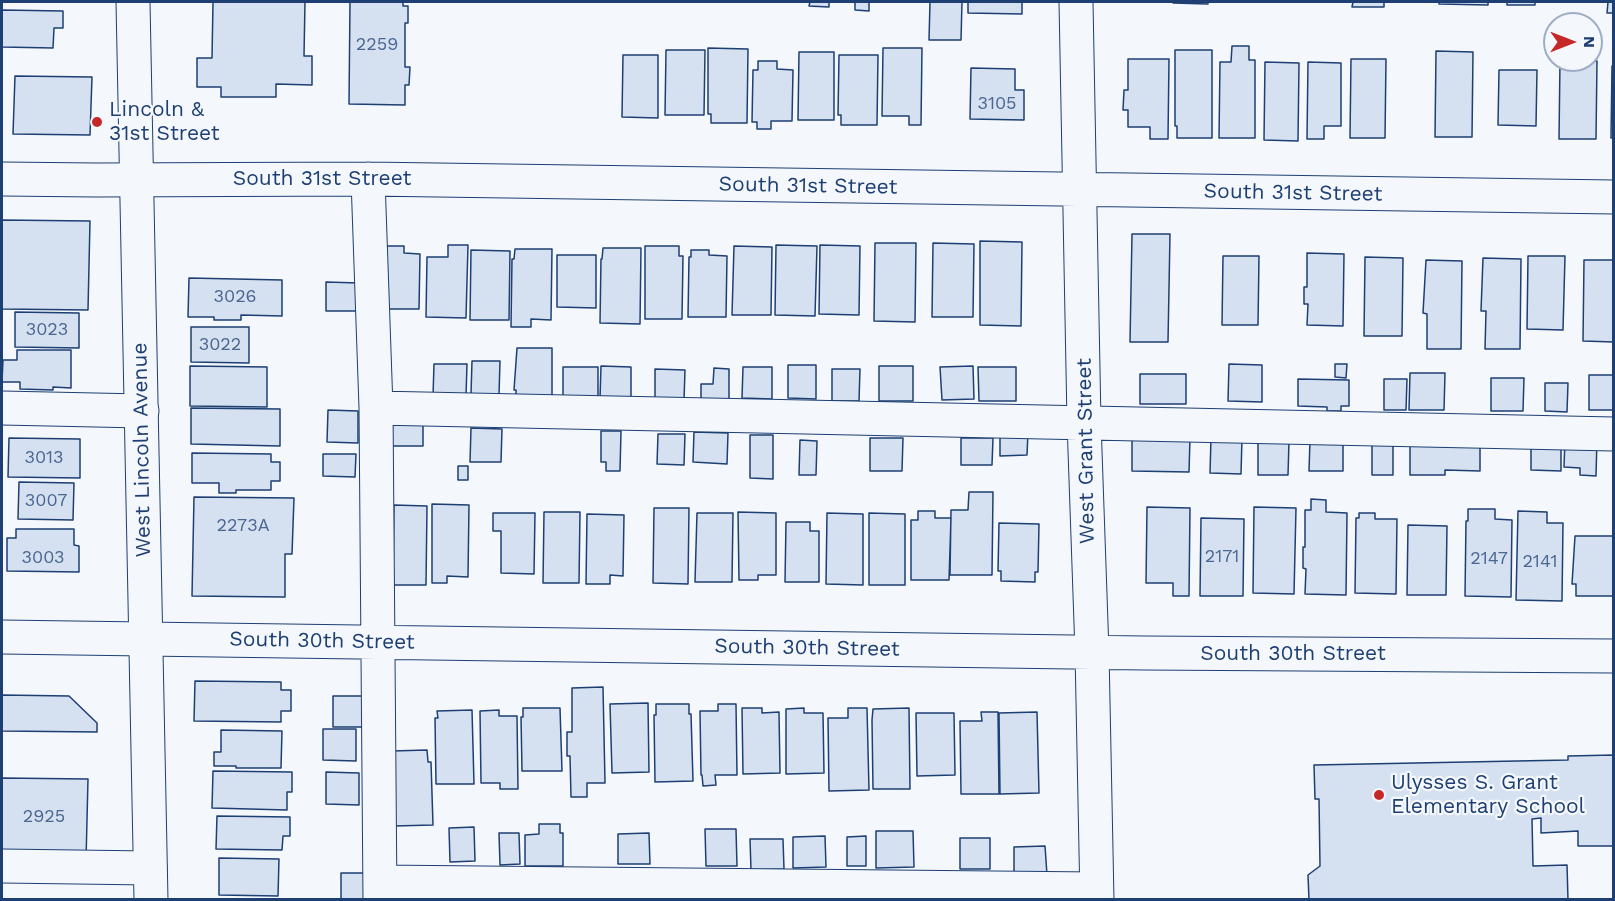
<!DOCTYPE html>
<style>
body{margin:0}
#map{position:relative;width:1615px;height:901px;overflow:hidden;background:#f4f7fb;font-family:"Work Sans",sans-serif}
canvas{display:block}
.frame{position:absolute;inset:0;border:3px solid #1d3f73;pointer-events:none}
.north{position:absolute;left:1543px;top:12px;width:60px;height:60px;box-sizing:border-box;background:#f4f7fb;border:2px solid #9eadc5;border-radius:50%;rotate:90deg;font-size:16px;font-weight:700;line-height:24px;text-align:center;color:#1d3f73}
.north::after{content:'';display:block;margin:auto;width:21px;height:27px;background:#c62828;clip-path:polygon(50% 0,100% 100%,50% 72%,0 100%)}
</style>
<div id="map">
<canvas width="1615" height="901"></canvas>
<div class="frame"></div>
<div class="north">N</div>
</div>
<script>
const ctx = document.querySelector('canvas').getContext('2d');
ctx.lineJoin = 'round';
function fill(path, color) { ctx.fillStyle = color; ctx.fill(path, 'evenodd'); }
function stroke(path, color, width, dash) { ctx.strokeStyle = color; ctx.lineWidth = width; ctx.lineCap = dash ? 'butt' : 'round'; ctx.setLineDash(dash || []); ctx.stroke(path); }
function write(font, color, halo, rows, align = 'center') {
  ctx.font = font + ' "Work Sans",sans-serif'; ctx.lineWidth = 4.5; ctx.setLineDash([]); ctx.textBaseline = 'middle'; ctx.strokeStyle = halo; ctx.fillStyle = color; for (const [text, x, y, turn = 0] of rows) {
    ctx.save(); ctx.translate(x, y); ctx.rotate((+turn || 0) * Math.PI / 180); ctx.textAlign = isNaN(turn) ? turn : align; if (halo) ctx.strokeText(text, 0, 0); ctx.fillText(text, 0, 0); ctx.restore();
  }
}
const building = new Path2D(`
 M213 2H305L304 56H312V85L276 84V97H221V87H197V58H212Z
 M350 2H403V6H408V23H405V67H410L409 85H405V105L349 104Z
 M810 2H829V7L809 6Z
 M855 2H869V11L855 10Z
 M930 2H962L961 40H929Z
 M968 2H1022V14L968 13Z
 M1173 2H1208V4L1173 3Z
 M1353 2H1384V7H1352Z
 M1439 2H1488V5L1439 4Z
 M1507 2H1535V5H1507Z
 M1608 2H1614V13H1607Z
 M2 10 63 11V28H54L53 48 2 47Z
 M1232 46H1249V60H1255V138H1219L1220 62H1231Z
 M708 48 748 49 747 123H711V114H708Z
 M883 48H922L921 125H909V116H882Z
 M666 50H705L704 115H665Z
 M1175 50H1212V138H1177V126H1175Z
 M1436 51 1473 52 1472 137H1435Z
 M799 52H834V120H798Z
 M623 55H658V118L622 117Z
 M839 55H878L877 125H841V115H838Z
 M1128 59H1169L1168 139H1150V127H1128V110H1123L1124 90H1128Z
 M1351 59H1386L1385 138H1350Z
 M1560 60 1597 61 1596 139H1559Z
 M758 61H777V69L793 70 792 121H771V129H757V122H752L753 70H758Z
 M1265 62 1299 63 1298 141 1264 140Z
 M1308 62 1341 63V126H1324V139H1307Z
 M1612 66H1614V138H1611Z
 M971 68 1015 69V90H1024V120L970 119Z
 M1499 70H1537L1536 126 1498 125Z
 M15 76 92 77 90 135 13 134Z
 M2 220 90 221 88 310 2 309Z
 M1132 234H1170L1168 342H1130Z
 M980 241 1022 242 1021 326 980 325Z
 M875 243H916L915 322 874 321Z
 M933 243 974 244 973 317H932Z
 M448 245H468L466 318 426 317 427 257H448Z
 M776 245 817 246 815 316 775 315Z
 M820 245 860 246 859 315 819 314Z
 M383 246H404V253L420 254 419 309H382Z
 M645 246H679V256H683L682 319H645Z
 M734 246 772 247 771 315H732Z
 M603 248H641L640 324 600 323 601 259H602Z
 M515 249H552L551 320 531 319V327H511L512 259H514Z
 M471 250 510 251 509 320H470Z
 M691 250H709V255L727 256 726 317H688L689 257H691Z
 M1307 253 1344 254 1343 326 1307 325 1308 304H1304V287H1307Z
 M557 255H596V308L557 307Z
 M1223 256H1259L1258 325H1222Z
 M1528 256H1565L1563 330 1527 329Z
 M1365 257 1403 258 1402 336H1364Z
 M1483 258 1521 259 1520 349H1485L1486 311H1481Z
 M1426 260 1462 261 1461 349H1427V314L1423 313Z
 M1584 260H1614V342L1583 341Z
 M189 278 282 280V316L241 315V320H214V317H188Z
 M326 282 359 283 358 311H326Z
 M15 312 79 313V348L15 347Z
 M191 327H249V363L191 362Z
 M517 348H552V404H516V390H514Z
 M17 350H71V388L53 387V390L20 389V382H2L3 360H17Z
 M472 361H500L499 395 471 394Z
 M434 364H467L466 396H433Z
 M1229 364 1262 365V402L1228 401Z
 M1335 364H1347L1346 378 1335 377Z
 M788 365H816V399L788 398Z
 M190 366 267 367V407L190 406Z
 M601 366 631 367V399H600Z
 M879 366H913V401H879Z
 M973 366 974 399 942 400 940 367Z
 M563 367H598V397H563Z
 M743 367H772V399L742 398Z
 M978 367H1016V401H979Z
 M714 368 729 369V401L701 400V384H713Z
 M655 369 685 370 684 400 655 399Z
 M832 369H860L859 401H832Z
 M1410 373H1445L1444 410H1409Z
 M1140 374H1186V404H1140Z
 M1589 375H1614V410H1589Z
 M1491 378H1524L1523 411H1491Z
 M1298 379 1349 380V406H1341V411H1327V407L1298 406Z
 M1384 379H1407L1406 410H1384Z
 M1545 383H1568L1567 412 1545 411Z
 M191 408 280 409V446L191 444Z
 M328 410 358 411V443L327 442Z
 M392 423 423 424V446H392Z
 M471 428 502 429 501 462H470Z
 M601 431H621L620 471H606V462H601Z
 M694 432 728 433 727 464 693 462Z
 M1000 432H1028L1027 455 1000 456Z
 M658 434H685L684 465 657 464Z
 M750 435H773V479L750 478Z
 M1132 437 1190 438 1189 472 1132 471Z
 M9 438 80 439V478L8 477Z
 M870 438H903L902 471H870Z
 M961 438H993L992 465H961Z
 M1211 438H1242L1241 474 1210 473Z
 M1480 439V471L1445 470V475H1410V441Z
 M1565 439H1597L1596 476 1580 475V468L1564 467Z
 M800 440 817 441 816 475H799Z
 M1310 440 1343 441V471H1309Z
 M1258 441H1289L1288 475H1258Z
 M1372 442H1393V475H1372Z
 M1531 443 1561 444V471L1531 470Z
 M192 453 271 454V462H280V481H271V490H236V493H219V483H192Z
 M323 454H356L355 477 323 476Z
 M458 466H468V480H458Z
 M19 482 74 483 73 520 18 519Z
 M969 492H993L992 575H950L951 510H968Z
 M194 497 294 498 292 554H285V597L192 596Z
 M1311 499 1326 500V512L1347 513 1346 595 1305 594 1306 569 1303 568V547H1305V510H1311Z
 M432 504 469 505 468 577 447 576V583H432Z
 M394 505 427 506 426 585H393Z
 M1147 507 1190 508 1189 596H1173V583H1146Z
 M1254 507 1296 508 1294 594 1253 593Z
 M654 508H689L688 584 653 583Z
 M1468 509H1495V519L1512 520 1511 597 1465 596 1466 521H1468Z
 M918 511H935V518H951L949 580H911V520H918Z
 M1518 511 1547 512V523H1563L1562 601 1516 600Z
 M544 512H580L579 583H543Z
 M738 512 776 513V575H758V580H739Z
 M493 513H535L534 574 501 573V531H493Z
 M697 513H733L732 582H695Z
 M827 513 863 514V585L826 584Z
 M869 513 905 514V585H869Z
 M1359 513H1375V519H1397L1396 594 1355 593 1356 518H1359Z
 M587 514 624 515 623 576 610 575V584H586Z
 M1201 518 1244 519 1243 596H1200Z
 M786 522H810V531H819V582H785Z
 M999 523 1039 524 1038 572H1035V582L1001 581V571H998Z
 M1408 525 1447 526 1446 595H1407Z
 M16 529H74V545L79 546V572L7 571V538H16Z
 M1575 536H1614V596H1576V584H1572Z
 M195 681 281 682V690H291V711H281V722L194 721Z
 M603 687 605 783H587V797H571L570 756H567V732H572V688Z
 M2 695 69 696 97 723V732L2 731Z
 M333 696H370L371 727H333Z
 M648 703 649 772 612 773 610 704Z
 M656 704H689V714H691L693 781 655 782 654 715H656Z
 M718 704H736L737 775H715L716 785 703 786 702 775H701L700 711H718Z
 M523 708H560L562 771H522L521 717H523Z
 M742 708H762V713L779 712 780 773 743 774Z
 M804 708V713H823L824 773 786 774V709Z
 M848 708H867L869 790 829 791 828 718H848Z
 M909 708 910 789H873L872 720 873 709Z
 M472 710 474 784H436L435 718H438L437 711Z
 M499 710V716H517L518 789H500V783H481L480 711Z
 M981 712H998L999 794H961L960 721H982Z
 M1037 712 1039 793 1000 794 999 713Z
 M916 713H954L955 775 917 776Z
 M323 729H356V761L323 760Z
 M221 730 282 731 281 768H236V766H214V752H221Z
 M427 750 428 762H431L433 825 394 826 392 751Z
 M1614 755V846H1578V831L1541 833V818L1532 819 1533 866 1567 865 1568 900H1309L1308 875 1320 866 1319 799H1315L1314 765 1568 760V756Z
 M213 771 292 772V792H287V810L212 808Z
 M326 772 359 773V805L326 804Z
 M2 778 88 779 86 861 2 855Z
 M217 816 290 817V836H283L282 850 216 849Z
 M539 824H560V833H563V866H525V835L539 834Z
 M474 827 475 861 450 862 449 828Z
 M705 829H736L737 866H706Z
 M876 831H913L914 867 876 868Z
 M499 833H519L520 864 500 865Z
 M649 833 650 864H618V834Z
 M825 836 826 867 793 868V837Z
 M866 836V866H847V837Z
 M960 838H990V869H960Z
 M750 839H783L784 869 751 870Z
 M1045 846 1047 875 1014 876V847Z
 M219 858 279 859 278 896 219 895Z
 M341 873H368V900H341Z`);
fill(building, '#d5e0f0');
stroke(building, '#1d3f73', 1.5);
const minor = new Path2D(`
 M1076 2 1084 422 1092 652 1097 900
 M2 179 96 180 368 179 1614 197
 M368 179 376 408 380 900
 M2 408 142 411
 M376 408 1614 434
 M2 637 1144 653 1614 656
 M2 866 150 868
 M380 882 1096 889`);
const major = new Path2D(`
 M133 2 151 900`);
stroke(minor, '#1d3f73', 35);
stroke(major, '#1d3f73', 35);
stroke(minor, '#f4f7fb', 33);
stroke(major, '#f4f7fb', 33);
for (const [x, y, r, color] of [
 [97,122,6,"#c62828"],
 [1379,795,6,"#c62828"]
]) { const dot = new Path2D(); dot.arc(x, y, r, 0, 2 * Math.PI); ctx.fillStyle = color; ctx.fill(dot); stroke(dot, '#f4f7fb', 2); }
write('18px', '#4b6792', null, [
 ["2259",377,45],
 ["3105",997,104],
 ["3026",235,297],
 ["3023",47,330],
 ["3022",220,345],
 ["3013",44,458],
 ["3007",46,501],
 ["2273A",243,526],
 ["2171",1222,557],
 ["3003",43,558],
 ["2147",1489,559],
 ["2141",1540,562],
 ["2925",44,817]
]);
write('21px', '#1d3f73', '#f4f7fb', [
 ["Lincoln &",109,110],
 ["31st Street",109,134],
 ["Ulysses S. Grant",1391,783],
 ["Elementary School",1391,807]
], 'left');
write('21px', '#1d3f73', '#f4f7fb', [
 ["South 31st Street",322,179],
 ["South 31st Street",808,186,1],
 ["South 31st Street",1293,193,1],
 ["West Lincoln Avenue",142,450,-91],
 ["West Grant Street",1086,451,-91],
 ["South 30th Street",322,641,1],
 ["South 30th Street",807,648,1],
 ["South 30th Street",1293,654]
]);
</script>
